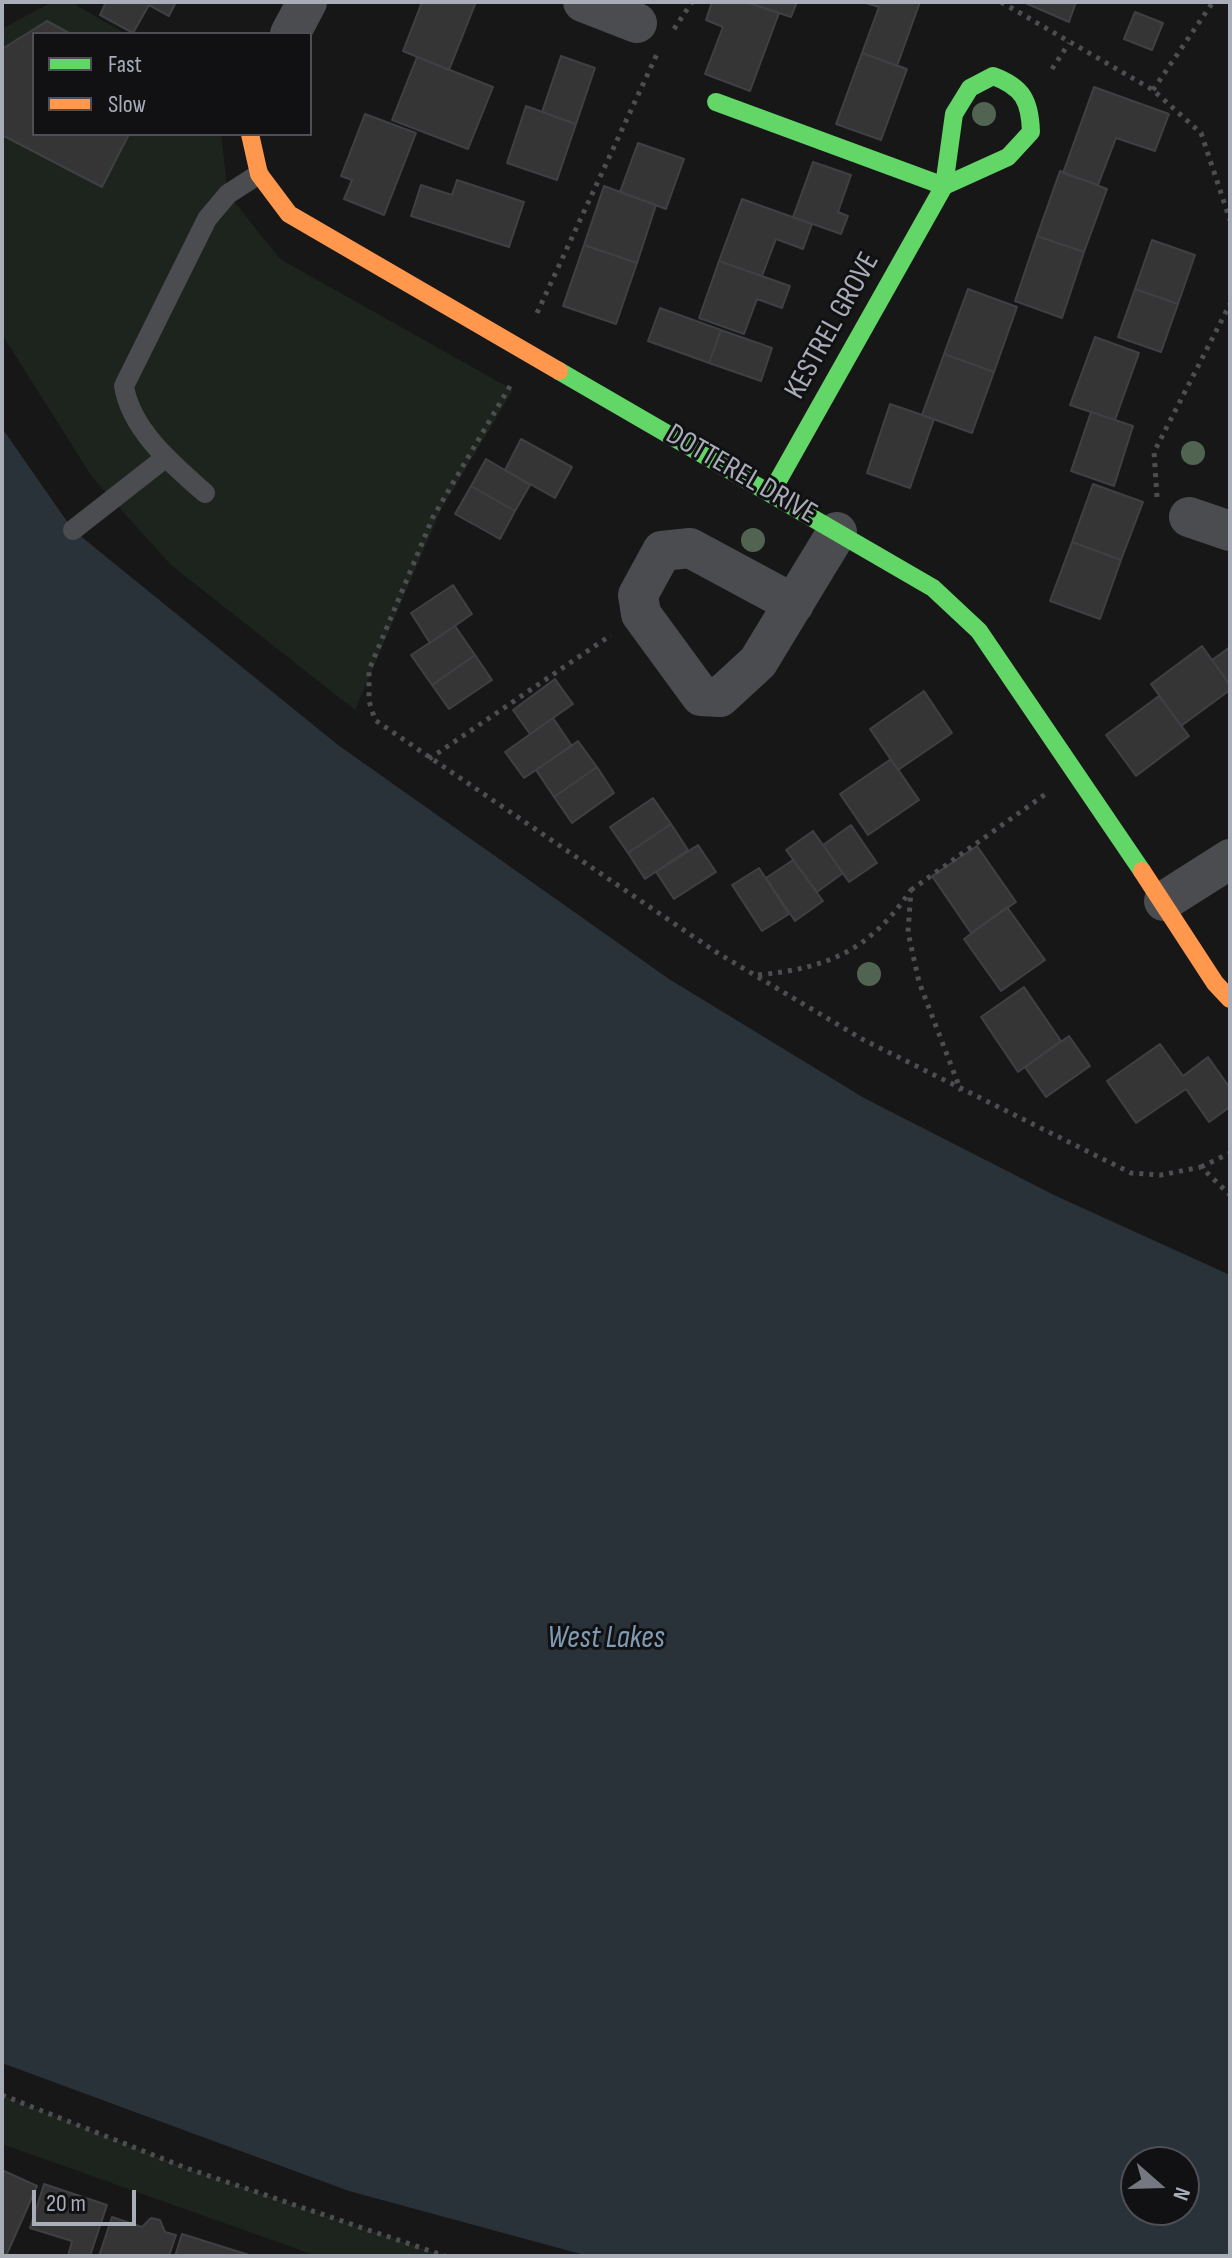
<!DOCTYPE html>
<style>
body{margin:0}
#map{position:relative;width:1232px;height:2258px;overflow:hidden;background:#171717;font-family:"Sofia Sans Condensed",sans-serif}
canvas{display:block}
.frame{position:absolute;inset:0;border:4px solid #a8adb8;pointer-events:none}
.legend{position:absolute;left:32px;top:32px;width:280px;height:104px;box-sizing:border-box;background:#111113;border:2px solid #4d4f55;margin:0;padding:10px 14px;list-style:none;font-size:24px;color:#a8adb8}
.legend li{display:flex;align-items:center;gap:16px;height:40px}
.legend b{width:40px;border:2px solid #4d4f55}
.north{position:absolute;left:1120px;top:2146px;width:80px;height:80px;box-sizing:border-box;background:#111113;border:2px solid #4d4f55;border-radius:50%;rotate:110deg;font-size:22px;font-weight:700;line-height:32px;text-align:center;color:#a8adb8}
.north::after{content:'';display:block;margin:auto;width:28px;height:36px;background:#757880;clip-path:polygon(50% 0,100% 100%,50% 72%,0 100%)}
.scale{position:absolute;left:32px;top:2190px;width:104px;height:36px;box-sizing:border-box;border:4px solid #a8adb8;border-top:0;padding-left:10px;font-size:24px;line-height:28px;white-space:nowrap;color:#a8adb8;-webkit-text-stroke:6px #111113;paint-order:stroke}
</style>
<div id="map">
<canvas width="1232" height="2258"></canvas>
<div class="frame"></div>
<ul class="legend">
<li><b style="height:10px;background:#63d668"></b>Fast</li>
<li><b style="height:10px;background:#ff974d"></b>Slow</li>
</ul>
<div class="north">N</div>
<div class="scale">20 m</div>
</div>
<script>
const ctx = document.querySelector('canvas').getContext('2d');
ctx.lineJoin = 'round';
function fill(path, color) { ctx.fillStyle = color; ctx.fill(path, 'evenodd'); }
function stroke(path, color, width, dash) { ctx.strokeStyle = color; ctx.lineWidth = width; ctx.lineCap = dash ? 'butt' : 'round'; ctx.setLineDash(dash || []); ctx.stroke(path); }
function write(font, color, halo, rows, align = 'center') {
  ctx.font = font + ' "Sofia Sans Condensed",sans-serif'; ctx.lineWidth = 6; ctx.setLineDash([]); ctx.textBaseline = 'middle'; ctx.strokeStyle = halo; ctx.fillStyle = color; for (const [text, x, y, turn = 0] of rows) {
    ctx.save(); ctx.translate(x, y); ctx.rotate((+turn || 0) * Math.PI / 180); ctx.textAlign = isNaN(turn) ? turn : align; if (halo) ctx.strokeText(text, 0, 0); ctx.fillText(text, 0, 0); ctx.restore();
  }
}
fill(new Path2D(`
 M52 2H71L126 34H34V134H221L228 194 280 259 513 390 441 510 355 710 171 565 92 477 2 334V29Z
 M2 2095 186 2168 445 2256H317L2 2144Z`), '#1d241e');
fill(new Path2D(`
 M2 428 73 530 338 745 669 979 864 1098 1056 1196 1230 1275V2256H588L349 2191 2 2063ZM1136 2162H1184V2210H1136Z`), '#2a3239');
const building = new Path2D(`
 M106 2H176L169 16 149 5 133 33 100 15Z
 M422 2H476L449 70 403 51Z
 M712 2H746L779 13 750 91 705 74 723 27 706 20Z
 M746 2H797L791 17Z
 M863 2H920L897 66 862 53 879 7Z
 M1023 2H1076L1069 22Z
 M1135 12 1163 23 1152 50 1124 39Z
 M47 21 71 34H34V134H129L102 187 2 135V49Z
 M862 53 907 69 881 140 836 124Z
 M561 56 595 68 576 124 542 112Z
 M417 57 493 87 468 149 392 120Z
 M1094 87 1169 114 1155 151 1116 138 1098 185 1063 173Z
 M526 106 576 124 557 180 507 163Z
 M365 114 416 133 384 215 344 199 352 180 341 176Z
 M638 143 684 159 666 209 620 192Z
 M813 162 851 175 838 212 848 216 841 234 793 217Z
 M1060 171 1107 189 1084 252 1037 236Z
 M457 180 524 202 509 247 411 216 421 185 452 195Z
 M604 186 656 205 637 263 584 245Z
 M742 199 812 224 803 249 776 239 762 276 719 261Z
 M1037 236 1084 252 1062 318 1015 301Z
 M1152 240 1195 255 1178 304 1135 289Z
 M584 245 637 263 616 324 563 306Z
 M719 261 790 286 782 308 757 299 744 334 699 318Z
 M968 289 1017 307 994 372 944 354Z
 M1135 289 1178 304 1161 352 1118 337Z
 M660 308 721 330 709 363 648 341Z
 M721 330 772 348 761 381 709 363Z
 M1095 337 1139 353 1115 420 1070 405Z
 M944 354 994 372 972 433 922 415Z
 M890 404 934 419 910 488 867 473Z
 M1091 412 1133 426 1114 486 1071 471Z
 M521 439 572 467 555 498 505 470Z
 M486 459 530 485 515 511 471 486Z
 M1093 484 1143 502 1121 560 1072 542Z
 M471 486 515 511 500 539 455 514Z
 M1072 542 1121 560 1100 619 1050 601Z
 M453 585 472 614 430 643 411 613Z
 M455 626 475 655 432 685 411 655Z
 M1202 646 1230 685V690L1181 726 1151 684Z
 M1230 647V685L1212 660Z
 M475 655 492 680 449 709 432 685Z
 M555 679 573 704 530 734 513 710Z
 M924 691 952 733 898 770 870 729Z
 M1159 696 1189 736 1136 776 1106 735Z
 M553 718 572 746 524 778 505 752Z
 M578 741 597 767 554 797 536 770Z
 M891 759 919 800 868 835 840 794Z
 M597 767 614 793 572 823 554 797Z
 M653 798 671 824 628 853 610 827Z
 M671 824 688 850 645 879 628 853Z
 M851 825 877 863 849 882 823 845Z
 M813 831 843 873 817 892 786 850Z
 M698 845 716 872 674 899 656 872Z
 M977 846 1016 902 971 933 932 876Z
 M793 860 823 901 795 921 766 878Z
 M759 868 789 914 762 931 732 885Z
 M1007 907 1045 960 1001 991 964 939Z
 M1024 987 1061 1041 1018 1072 981 1017Z
 M1069 1036 1090 1066 1046 1097 1025 1067Z
 M1160 1044 1183 1076 1208 1057 1230 1088V1107L1209 1122 1186 1089 1136 1123 1107 1081Z
 M2 2170 37 2186 6 2256H2Z
 M44 2184 107 2205 90 2256H68L72 2241 30 2228Z
 M112 2217 142 2227 151 2218 160 2220 165 2232 176 2235 169 2256H99Z
 M182 2234 249 2255 248 2256H175Z`);
fill(building, '#353536');
stroke(building, '#3f4043', 2);
stroke(new Path2D(`
 M1001 2 1153 90 1201 133 1230 220
 M674 29 692 2
 M1052 69 1069 43
 M1153 90 1213 2
 M537 313 657 54
 M510 386 433 517 369 670V701L375 720 716 952 862 1039 1131 1173 1161 1175 1201 1167 1230 1195
 M1157 497 1154 452 1230 304
 M429 759 611 635
 M911 890 1047 793
 M758 975C829 968 870 950 911 890L908 932 919 982 961 1091
 M1201 1167 1230 1153
 M2 2095 186 2168 445 2256`), '#4d4e52', 5, [4, 6]);
stroke(new Path2D(`
 M205 493C173 465 131 430 124 386L207 219 228 194 259 174
 M73 530 165 458`), '#4b4c50', 20);
stroke(new Path2D(`
 M583 2 637 23
 M290 34 307 2
 M1189 517 1230 531
 M794 604 690 548 662 551 638 595 641 614 701 696 720 697 758 662 837 532
 M1164 901 1230 859`), '#4b4c50', 40);
stroke(new Path2D(`
 M716 102 944 186 1008 157 1031 132C1030 101 1023 87 993 76L970 88 954 114 944 186 771 493
 M559 371 933 588 979 631 1142 871`), '#63d668', 18);
stroke(new Path2D(`
 M250 134 259 174 289 214 559 371
 M1142 871 1215 983 1230 999`), '#ff974d', 18);
ctx.fillStyle = '#506451';
for (const [x, y] of [
 [984,114],
 [1193,453],
 [753,540],
 [869,974]
]) { ctx.beginPath(); ctx.arc(x, y, 12, 0, 2 * Math.PI); ctx.fill(); }
write('30px', '#a8adb8', '#111113', [
 ["KESTREL GROVE",833,326,-61],
 ["DOTTEREL DRIVE",741,475,30]
]);
write('italic 32px', '#7f9bb3', '#111113', [
 ["West Lakes",606,1639]
]);
</script>
